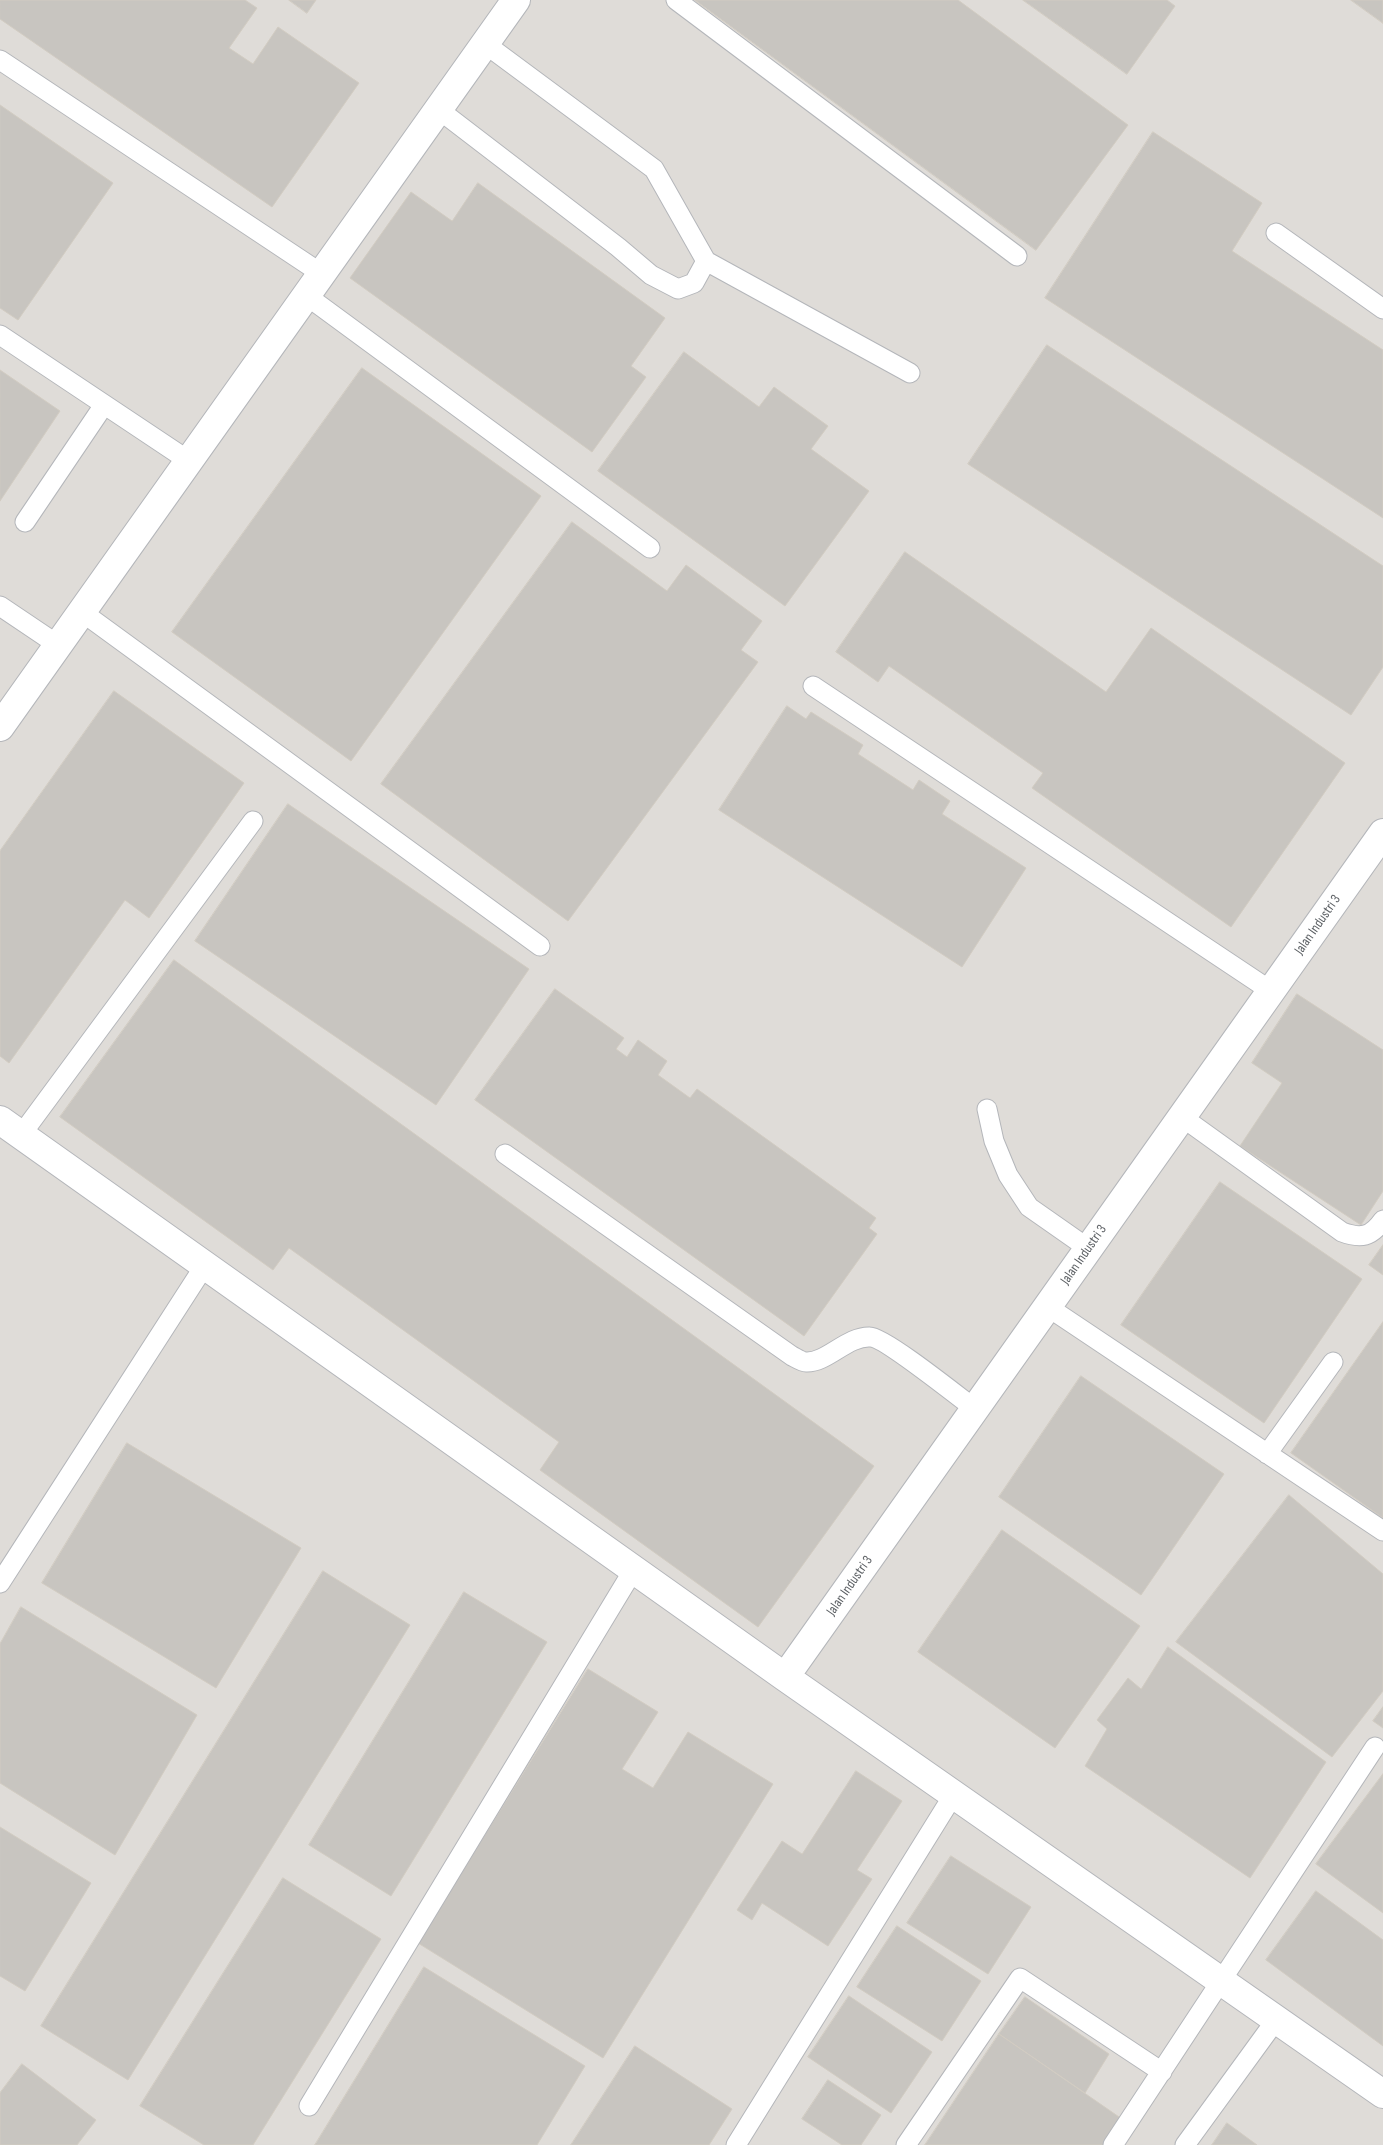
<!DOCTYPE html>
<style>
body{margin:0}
canvas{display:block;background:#edeae3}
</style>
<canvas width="1383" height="2145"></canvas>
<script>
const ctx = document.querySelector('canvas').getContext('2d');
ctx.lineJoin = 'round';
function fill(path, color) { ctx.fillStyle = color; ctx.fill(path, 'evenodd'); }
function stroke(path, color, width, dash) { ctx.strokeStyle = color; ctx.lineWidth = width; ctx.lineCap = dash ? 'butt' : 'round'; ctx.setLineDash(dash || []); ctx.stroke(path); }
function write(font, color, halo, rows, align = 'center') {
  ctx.font = font + ' "Sofia Sans Condensed",sans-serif'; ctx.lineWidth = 4; ctx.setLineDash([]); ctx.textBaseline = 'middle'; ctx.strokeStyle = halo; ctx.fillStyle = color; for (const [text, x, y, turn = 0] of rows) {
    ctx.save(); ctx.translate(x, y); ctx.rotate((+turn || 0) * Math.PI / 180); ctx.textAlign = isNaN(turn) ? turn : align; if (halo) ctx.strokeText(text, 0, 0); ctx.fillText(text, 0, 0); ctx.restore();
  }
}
fill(new Path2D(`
 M0 0H1383V2145H0Z`), '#dfdcd8');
const building = new Path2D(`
 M0 0H245L257 8 229 48 253 64 278 27 359 83 272 207 0 19Z
 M289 0H316L307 13Z
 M695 0H958L1128 125 1036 250Z
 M1023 0H1167L1175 6 1127 74Z
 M1351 0H1383V23Z
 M0 105 113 183 18 320 0 308Z
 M1153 132 1262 203 1232 251 1383 350V518L1045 298Z
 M478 183 665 318 631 366 646 377 592 452 350 278 411 192 452 221Z
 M1047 345 1383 566V667L1351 715 968 464Z
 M684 352 759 407 774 387 828 426 811 449 869 491 785 606 598 471Z
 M362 368 541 496 351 761 172 632Z
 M0 370 60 411 0 501Z
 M572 522 667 591 686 565 762 621 741 650 758 662 568 921 381 784Z
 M905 552 1106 692 1151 628 1345 763 1231 927 1032 788 1043 773 889 666 878 682 836 652Z
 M114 691 244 783 149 918 125 900 9 1063 0 1056V851Z
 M787 706 806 719 811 712 863 745 858 754 913 790 919 780 950 801 942 814 1026 868 962 967 719 810Z
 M288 804 529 969 436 1105 195 941Z
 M174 960 874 1466 758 1627 540 1470 559 1442 289 1248 273 1270 60 1117Z
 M555 989 624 1038 616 1049 627 1057 638 1040 667 1061 658 1075 690 1098 697 1089 876 1218 869 1228 877 1234 804 1336 475 1100Z
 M1297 994 1383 1050V1191L1361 1225 1240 1146 1282 1083 1252 1063Z
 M1220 1182 1362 1279 1264 1423 1121 1325Z
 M1383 1245V1275L1369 1265Z
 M1383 1322V1518L1291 1453Z
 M1081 1376 1224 1474 1141 1595 999 1497Z
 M127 1443 301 1548 216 1688 42 1583Z
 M1289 1495 1383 1574V1691L1332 1757 1176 1642Z
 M1002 1530 1140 1626 1055 1748 918 1652Z
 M323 1571 410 1625 128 2080 41 2026Z
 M464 1592 547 1642 391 1896 309 1845Z
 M21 1607 197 1715 115 1855 0 1783V1644Z
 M1168 1647 1326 1762 1250 1878 1085 1766 1107 1729 1097 1720 1128 1678 1141 1689Z
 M588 1669 658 1712 622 1769 653 1788 688 1732 773 1784 603 2058 418 1943Z
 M1383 1707V1728L1373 1721Z
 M856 1771 902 1801 857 1870 872 1879 828 1946 762 1903 752 1920 737 1910 782 1841 802 1854Z
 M1383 1774V1913L1316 1864Z
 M0 1827 91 1883 25 1991 0 1976Z
 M951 1856 1031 1907 988 1974 907 1923Z
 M283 1878 381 1939 253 2145H204L140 2106Z
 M1316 1891 1383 1940V2046L1266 1960Z
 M897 1926 981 1981 942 2041 857 1987Z
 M424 1967 585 2066 537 2145H315Z
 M849 1996 932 2052 891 2113 808 2057Z
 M1025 1997 1109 2054 1085 2093 999 2034Z
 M999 2034 1122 2119 1104 2145H925Z
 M635 2046 732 2109 709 2145H571Z
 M22 2064 96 2120 77 2145H0V2093Z
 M828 2080 881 2115 861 2145H842L802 2119Z
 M1227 2123 1257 2145H1212Z`);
fill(building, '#c8c5c0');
stroke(building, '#d2ccc2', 1);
const service = new Path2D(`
 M676 0 1017 256
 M484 43 654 169 706 261 910 373
 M0 60 322 274
 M438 109 618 247 651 275 678 289 694 283 706 261
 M1276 233 1383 309
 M307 296 650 548
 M0 335 189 461
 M25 522 104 405
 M0 606 58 645
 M82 612 540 946
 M813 686 1271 991
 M987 1109 994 1141 1008 1175 1029 1207 1089 1249
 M1182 1117 1342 1232C1361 1239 1371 1237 1383 1220
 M21 1135 253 821
 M505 1154 792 1356C796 1358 802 1362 806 1362 827 1363 847 1336 870 1337 884 1337 959 1397 975 1409
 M1048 1307 1383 1531
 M1267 1454 1333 1362
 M0 1583 205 1265
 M309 2106 634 1569
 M736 2145 954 1794
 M906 2145 1020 1978 1162 2072
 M1113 2145 1375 1747
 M1185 2145 1276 2020`);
const minor = new Path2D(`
 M0 727 516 0
 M0 1120 785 1677 1383 2094
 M785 1677 1383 833`);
stroke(service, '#b4b6ba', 21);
stroke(minor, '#b4b6ba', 30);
stroke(service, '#fff', 19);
stroke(minor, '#fff', 28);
write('14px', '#5b5f63', '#fff', [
 ["Jalan Industri 3",1318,925,-55],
 ["Jalan Industri 3",1084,1255,-55],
 ["Jalan Industri 3",850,1586,-55]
]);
</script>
